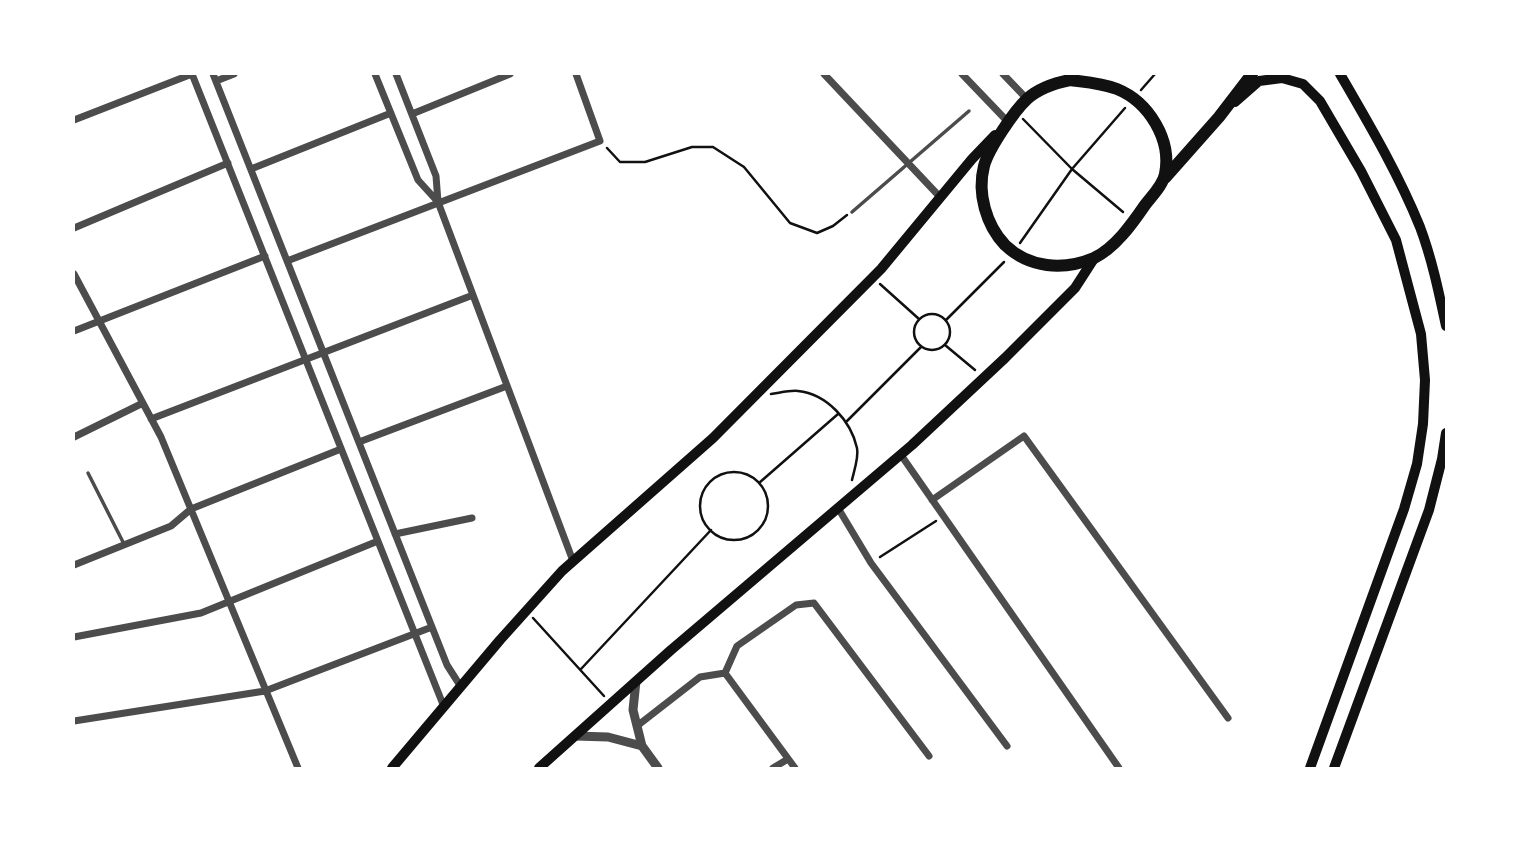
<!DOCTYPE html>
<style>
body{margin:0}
#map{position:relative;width:1520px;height:842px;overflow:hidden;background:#fff;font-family:Manrope,sans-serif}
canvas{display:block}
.frame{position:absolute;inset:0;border:75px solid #fff;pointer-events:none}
</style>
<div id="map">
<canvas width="1520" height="842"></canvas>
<div class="frame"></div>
</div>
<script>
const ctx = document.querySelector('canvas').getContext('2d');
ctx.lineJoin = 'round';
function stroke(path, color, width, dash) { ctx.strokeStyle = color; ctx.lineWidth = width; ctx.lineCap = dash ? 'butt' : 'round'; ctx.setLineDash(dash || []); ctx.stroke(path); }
stroke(new Path2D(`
 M1141 90 1155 74
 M1023 119 1072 169 1123 212
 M607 148 620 162H645L692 147H713L744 167 790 223 817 233 833 226 847 215
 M1020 243 1072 169 1125 108
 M880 284 919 319
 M914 332a18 18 0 1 1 36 0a18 18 0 1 1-36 0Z
 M946 320 1004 262
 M945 345 975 370
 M771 394C779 393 790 390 798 391 827 394 851 421 857 448 859 457 854 471 852 480
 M846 422 921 347
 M700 506a34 34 0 1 1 68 0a34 34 0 1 1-68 0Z
 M759 483 838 414
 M880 557 936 521
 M533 618 604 696
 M581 669 711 530`), '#111', 2.5);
stroke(new Path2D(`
 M852 212 969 111
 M88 473 124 544`), '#4c4c4c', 3.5);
stroke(new Path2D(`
 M213 74 447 665 461 687
 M375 74 418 180 438 202 436 176 396 74
 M824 74 940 197
 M962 74 1008 122
 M1003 74 1027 99
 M216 81 234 74
 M412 114 510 74
 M74 120 192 74 444 707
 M251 169 391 113
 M438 202 573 561
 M74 228 228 163
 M287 261 600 141 576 74
 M74 274 161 437 298 768
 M74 331 265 256
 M151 419 473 295
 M74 437 143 403
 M359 442 507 386
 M901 455 1119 768
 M932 500 1024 436 1228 718
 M838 508 871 563 1007 746
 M395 534 472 518
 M74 565 171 526 191 509 341 449
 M74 637 201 613 378 541
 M725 673 737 646 796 605 814 603 929 756
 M725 673 795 768
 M74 721 265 691 432 627
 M637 726 700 677 725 673
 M773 768 788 759`), '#4c4c4c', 7);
stroke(new Path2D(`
 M575 736 608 737 642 746 633 710 636 681
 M642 746 658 768`), '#4c4c4c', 9);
stroke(new Path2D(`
 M1340 74C1369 124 1398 173 1420 227 1432 259 1439 293 1446 326
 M1235 102 1259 81 1282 78 1303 84 1320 101 1361 171 1396 240 1421 334 1425 380 1423 424 1417 464 1404 509 1310 768
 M392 768 500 640 562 571 713 438 881 269 972 159 995 135
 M539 768 671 650 912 445 1005 358 1075 288 1095 257
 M1334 768 1429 510 1442 459 1446 433`), '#111', 10);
stroke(new Path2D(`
 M1070 80C1086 82 1102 83 1117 89 1149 102 1172 140 1165 174 1163 185 1152 196 1145 205 1132 224 1115 248 1094 258 1063 271 1029 268 1005 245 986 225 977 193 984 166 988 150 1014 111 1027 99 1038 89 1055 83 1070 80Z
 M1165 178 1219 117 1252 74`), '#111', 12);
</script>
